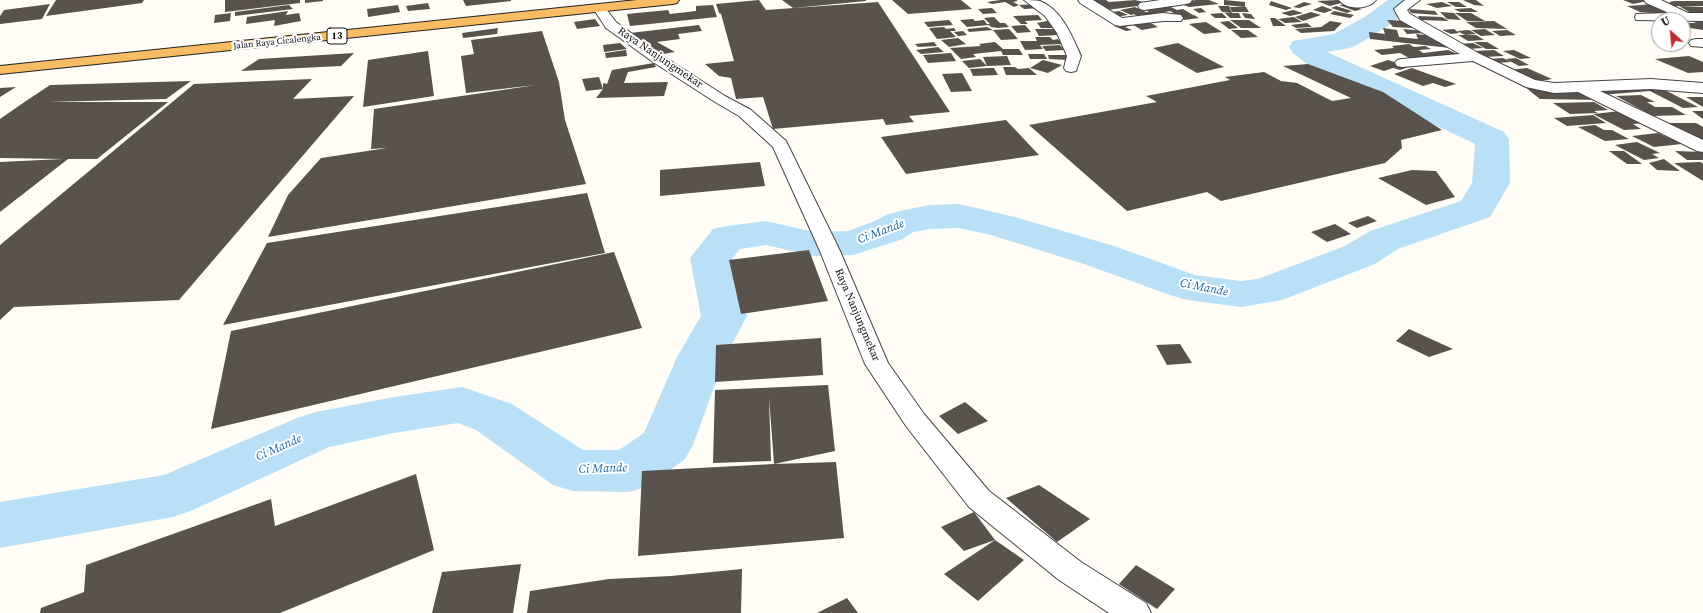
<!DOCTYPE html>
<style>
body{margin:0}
#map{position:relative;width:1703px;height:613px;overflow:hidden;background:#fffdf5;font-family:"Source Serif 4",serif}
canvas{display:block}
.north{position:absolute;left:1651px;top:12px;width:40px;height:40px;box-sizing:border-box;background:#fff;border:1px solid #a0a0a0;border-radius:50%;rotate:333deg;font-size:11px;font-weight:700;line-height:16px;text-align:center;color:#111}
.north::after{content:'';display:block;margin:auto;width:14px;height:18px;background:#c4262e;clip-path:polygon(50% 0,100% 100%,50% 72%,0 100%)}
</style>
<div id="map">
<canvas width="1703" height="613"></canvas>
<div class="north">U</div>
</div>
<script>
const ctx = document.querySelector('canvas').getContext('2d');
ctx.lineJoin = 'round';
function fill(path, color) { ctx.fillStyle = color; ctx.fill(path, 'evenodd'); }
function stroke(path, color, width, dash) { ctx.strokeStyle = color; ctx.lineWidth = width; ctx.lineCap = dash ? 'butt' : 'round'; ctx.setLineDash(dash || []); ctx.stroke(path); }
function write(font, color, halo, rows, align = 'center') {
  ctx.font = font + ' "Source Serif 4",serif'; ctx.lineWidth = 4; ctx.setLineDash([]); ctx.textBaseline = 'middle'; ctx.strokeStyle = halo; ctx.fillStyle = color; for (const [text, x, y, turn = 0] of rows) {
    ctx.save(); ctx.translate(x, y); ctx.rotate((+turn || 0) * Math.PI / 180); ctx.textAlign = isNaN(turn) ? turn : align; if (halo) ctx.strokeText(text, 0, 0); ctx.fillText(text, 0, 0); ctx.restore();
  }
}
fill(new Path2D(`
 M1388 0H1418C1408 14 1368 40 1352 47 1344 50 1335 50 1327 52L1504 132 1509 139 1510 183 1490 217 1398 249 1375 264 1282 300 1241 307 1188 300 1173 296 1084 264 991 235 959 228 930 229 913 232 903 239 853 255 814 256 766 245 740 249 732 259 747 316 725 357 693 445 685 459 649 486 629 492 573 491 553 485 476 430 458 423 394 433 329 447 193 510 173 517 0 548V502L164 475 297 418 316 412 394 397 462 387 512 404 583 450H619L644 433 677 357 701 316 690 258 713 229 727 226 766 221 814 232 848 231 875 221 886 215 900 211 930 205 959 204 1015 217 1114 246 1195 275 1241 281 1258 279 1345 246 1370 231 1461 201 1472 183 1475 144 1307 64 1293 53 1289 47 1293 41 1334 34 1366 16Z`), '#b9e0f7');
fill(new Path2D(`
 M56 0H144L142 3 46 16Z
 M225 0H300V3L225 12Z
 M305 0H323V1L305 3Z
 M463 0H511V1L466 6Z
 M759 0 766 10 878 2 950 112 909 116 914 122 886 125 883 119 773 129 763 97 736 99 731 78 719 76 705 64 734 61 721 14 719 13 716 4Z
 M782 0H866V1L793 8Z
 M892 0H961L972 9 908 14Z
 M1000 0H1016L1018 1 1013 2 1019 5 1036 4 1041 8 1024 9 1019 5 1014 7 1005 2 992 4 987 2Z
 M1083 0H1106L1109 2 1135 0 1152 4 1100 11Z
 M1196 0H1209L1219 4 1189 7 1179 3Z
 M1224 0 1245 2V7L1224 5Z
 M1338 0 1345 2 1330 6 1317 1Z
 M1463 0H1476L1484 6 1474 5Z
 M1623 0H1643L1647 1 1633 4Z
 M1271 1 1292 8 1286 10 1269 5Z
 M1675 1H1703V6H1673L1669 2Z
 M1304 2 1312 4 1299 8 1293 7Z
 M1442 2 1452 6 1437 8 1426 4Z
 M1447 2H1459L1467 7H1456Z
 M428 3 430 9 408 11 406 6Z
 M50 4 42 19 0 24V16L4 10Z
 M1346 4 1362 9 1355 11 1339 5Z
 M1655 4 1676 15 1640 12 1627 6Z
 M289 5 293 9 235 16V12Z
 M398 5 400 12 368 17 367 9Z
 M713 5 717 17 698 19 630 26 627 14 668 10 670 14 696 11V6Z
 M1167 5 1177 10 1183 9 1193 15 1181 17 1170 11 1139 17 1134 14 1131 15 1120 10 1135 7 1146 12H1149L1143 8Z
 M1218 6H1229L1232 13 1222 12Z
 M1322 6 1333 10 1324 13 1313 10Z
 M1336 6 1352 11 1347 13 1331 8Z
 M1679 6 1703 7V13H1691Z
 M1230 7H1246L1249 12H1232Z
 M992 8 997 13 983 14 978 9Z
 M1201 8 1206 12 1199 13 1193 9Z
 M1471 8 1478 12H1460L1454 9Z
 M1409 9 1435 11 1438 15 1411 13Z
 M1293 10 1303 13 1290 16 1281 13Z
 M288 11 286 15 299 13 301 21 274 26 275 20 246 24 247 17Z
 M1119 11 1128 15 1114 17 1106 13Z
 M1334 11 1354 15 1350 18 1330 14Z
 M1311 12 1321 15 1303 21 1295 17Z
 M1440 12 1454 13 1461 20 1447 19Z
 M231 13 230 21 214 23 215 15Z
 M1222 13 1227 18H1215L1210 14Z
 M1225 13H1239L1241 18H1230Z
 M1242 13 1251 14 1255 19 1245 18Z
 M1455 13H1471L1485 21H1467Z
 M1038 15 1042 20 1025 21 1028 24H1021L1013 16Z
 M1194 15 1199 18 1184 20 1180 17Z
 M1418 16 1442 17 1449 21 1420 20Z
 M994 17 1000 23H1005L1009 27 998 28 991 27 989 25 967 27 960 20 973 19 975 21 984 20 987 24H990L984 18Z
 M1294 17 1302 22 1285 23 1278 19Z
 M1270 18H1275L1286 26H1273Z
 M595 19 600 26 577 29 574 22Z
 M949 20 953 25 928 27 924 22Z
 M1052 20 1053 28H1041L1037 23Z
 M1230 20H1249L1261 28H1241Z
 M1387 20 1407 21 1414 28 1393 27Z
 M1690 20 1703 22V30L1683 27V23H1696Z
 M1229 21 1238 28 1229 29 1220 22Z
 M1330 21 1342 23 1334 31 1301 33 1295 29 1321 27Z
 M1494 21 1507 29 1476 28 1466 22Z
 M1149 22 1158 27 1142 30 1133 25 1125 27 1132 30 1126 31 1114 26Z
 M1206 22 1222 32 1204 34 1189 24Z
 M1307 23 1312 27 1296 28 1291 25Z
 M699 25 702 31 678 34 680 39 657 42 675 52 663 54 630 33Z
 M1025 25 1031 32 1017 33 1011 26Z
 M944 27 946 29 954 28 956 31H950L956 37 937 39 929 28Z
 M987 27 993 30 1009 29 1018 39 1001 40 993 30 969 32 967 29Z
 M498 28 497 34 463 38 462 33Z
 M1383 28 1397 30 1399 37 1418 39 1416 34 1434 36 1450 48 1370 39 1369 32 1385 34Z
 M1035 29H1054L1058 35 1039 36Z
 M1403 29 1424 31 1425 33 1407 34Z
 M1454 29 1459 33 1451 34 1442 30Z
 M1485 29 1495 35 1481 36 1471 30Z
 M1231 30H1248L1258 37 1241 38Z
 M1469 30 1476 34 1465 35 1457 31Z
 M1507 30 1516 35 1500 36 1492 31Z
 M542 31 559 82 565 120 586 184 268 237 288 195 321 158 387 148 371 149 374 109 536 85 466 93 461 56 474 54 471 40Z
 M963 31 967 35 958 36 954 32Z
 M1458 35H1476L1484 40 1468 41Z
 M1035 37H1050L1053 40 1058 39 1062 44 1040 45 1043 49 1025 50 1020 41H1037Z
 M958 38 966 44 949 47 941 40Z
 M934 42 937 46 918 47 915 44Z
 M995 42 1003 49H1019L1023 55H1003L1001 51 973 54 976 57 961 59 950 48 981 46 979 44Z
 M1474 42H1487L1499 49H1486Z
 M620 43 627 49 604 52 603 45Z
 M1178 43 1224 67 1197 73 1153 48Z
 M1473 43 1483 48 1468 49 1458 44Z
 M1409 44 1414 47 1425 46 1431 49 1419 50 1423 53 1448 50 1460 55 1413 60 1400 53 1382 55 1374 50 1394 48 1392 46Z
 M1060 45 1064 50 1046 51 1042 46Z
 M938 47 944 52 921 54 916 50Z
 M626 50 627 56 606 58 605 53Z
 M1494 50 1504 56 1483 57 1474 51Z
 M1514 50 1531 58 1520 59 1503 51Z
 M428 51 434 96 363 107 368 60Z
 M354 53 341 66 241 71 259 59Z
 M951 53 956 61 928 63 923 55Z
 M1028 54H1044L1047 59H1030Z
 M1048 55H1066L1067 60 1049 59Z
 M1007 56 1011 65 987 66 983 57Z
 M1689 56 1703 62V72L1688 73 1655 59Z
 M1503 58 1511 62 1495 63 1488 59Z
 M1516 58 1529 65 1519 66 1506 59Z
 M980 59 987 66 969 68 962 61Z
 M1043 60 1062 65 1048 73 1030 68Z
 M1388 60 1409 67 1400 70 1393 68 1384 71 1370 66Z
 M654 63 656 67 628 72 624 83 668 82 664 96 596 98 603 89 586 91 582 79 599 77 603 89V83L607 84 612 70Z
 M1308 64 1383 92 1442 130 1401 140 1402 148 1385 163 1221 201 1207 192 1127 211 1029 125 1157 102 1146 96 1230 80 1225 77 1264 72 1281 81 1297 83 1332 101 1351 98 1283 66Z
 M1003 67H1015L1018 69 1029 68 1037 75H1006Z
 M988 68H994L998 75 973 76 970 69Z
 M1412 68 1456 84 1445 87 1433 83 1423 86 1394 74Z
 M1527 68 1552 79 1535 82 1510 70Z
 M962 73 972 91 951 92 942 74Z
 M312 79 293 99 354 96 179 300 14 307 0 320V245L194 84Z
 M191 81 166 99 48 102H168L97 159H68L0 212V162L63 159 0 158V119L23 103 50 85Z
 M1655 85 1698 107 1683 108 1650 91 1600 95 1590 90Z
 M16 87 0 97V88Z
 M1525 87 1574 88 1603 100 1540 99Z
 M1641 95 1655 102H1647L1655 107H1650H1672L1686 115 1653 116 1616 96Z
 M1686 97H1703V107Z
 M1594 102 1608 110 1594 111 1598 113 1570 114 1553 103Z
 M1621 111 1645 123 1633 124 1641 129 1624 130 1593 114Z
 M1692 111H1703V119Z
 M1593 115 1606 123 1567 126 1554 118Z
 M1006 120 1039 155 906 174 881 137Z
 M1667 123H1696L1703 127V140H1698Z
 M1595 125 1604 130H1612L1629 139 1605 141 1578 127Z
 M1658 133 1682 144 1654 147 1632 136Z
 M1637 142 1660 153 1652 154 1659 158 1644 160 1615 145Z
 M1609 151H1624L1642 164H1627Z
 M1675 151 1703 152V160H1687Z
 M1664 159 1680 171 1657 170 1649 163Z
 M760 162 765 186 660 196V170Z
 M1701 162 1703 164V181L1674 163Z
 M1412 170 1436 171 1455 197 1426 205 1378 178Z
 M587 193 605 253 223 325 267 243Z
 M1368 216 1377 221 1357 228 1348 223Z
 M1335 224 1351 234 1327 242 1311 232Z
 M809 250 828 301 741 314 729 260Z
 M614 252 642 328 211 429 231 331Z
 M1409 329 1453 349 1429 357 1396 341Z
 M821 338 823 375 715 382 716 345Z
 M1180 344 1192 363 1167 365 1156 345Z
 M828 385 835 451 774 464 836 462 844 538 638 556 642 471 774 464 769 397 771 461 713 463 715 390Z
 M965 402 988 421 958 434 939 416Z
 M416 474 434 550 280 613H40L41 608 84 592 86 565 271 499 275 526Z
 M1039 485 1090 519 1057 542 1006 498Z
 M974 512 995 540 1024 560 978 601 944 574 995 540 964 551 941 527Z
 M521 564 513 613H432L442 572Z
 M1136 565 1175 589 1157 609 1119 584Z
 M742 569 741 613H527L530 591 609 579 671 576Z
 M847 598 858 613H817Z`), '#5a524d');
const minor = new Path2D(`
 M1024 0C1029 0 1035 0 1040 1 1062 10 1072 36 1081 56L1076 71 1071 72 1066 71 1064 68 1067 56 1057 33 1045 16Z
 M1078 0H1093L1122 18 1163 13 1181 15 1183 18 1181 21H1163L1120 26 1115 25 1080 3Z
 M1160 0H1192L1190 3 1186 4 1144 10 1140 9 1138 6 1140 3Z
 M1339 0H1376C1369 10 1346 10 1339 0Z
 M1405 0H1420L1407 10 1410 14 1480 54 1535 80 1554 83 1651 79 1703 83V93L1651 89 1600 91 1703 140V152L1697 151 1578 92 1554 93 1526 87 1473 61 1402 67 1397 66 1395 63 1397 60 1402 59 1460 54 1400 20 1394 9Z
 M1644 0H1661L1688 13H1703V21L1636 20 1635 17 1636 14 1669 13 1646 3Z
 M1696 39H1703V47L1691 46 1689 43 1691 40Z`);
const tertiary = new Path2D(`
 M599 4 603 5 616 22 663 56 725 96 751 110 786 141 840 251 888 363 924 414 989 491 1081 562 1146 603 1151 613H1109L1059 580 969 507 906 426 865 364 820 251 773 147 739 116 715 102 653 62 606 28 593 8 595 5Z`);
const trunk = new Path2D(`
 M637 0H679L677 3 673 4 0 74V66Z`);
stroke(minor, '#444', 2);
stroke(tertiary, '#444', 2);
stroke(trunk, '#222', 2);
fill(minor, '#fff');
fill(tertiary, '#fff');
fill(trunk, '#f7bc64');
write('9px', '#111', '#fff', [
 ["Jalan Raya Cicalengka",277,42,-6]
]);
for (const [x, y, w] of [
 [337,36,20]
]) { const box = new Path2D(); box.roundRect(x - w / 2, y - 8, w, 16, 3); ctx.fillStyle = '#fff'; ctx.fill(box); stroke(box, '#111', 1); }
write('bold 10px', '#111', null, [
 ["13",337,36]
]);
write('11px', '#111', '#fff', [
 ["Raya Nanjungmekar",660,58,34],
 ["Raya Nanjungmekar",857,315,67]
]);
write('italic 12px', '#1768a6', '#fff', [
 ["Ci Mande",881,232,-21],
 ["Ci Mande",1204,288,11],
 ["Ci Mande",279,448,-24],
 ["Ci Mande",603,469,-2]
]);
</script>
